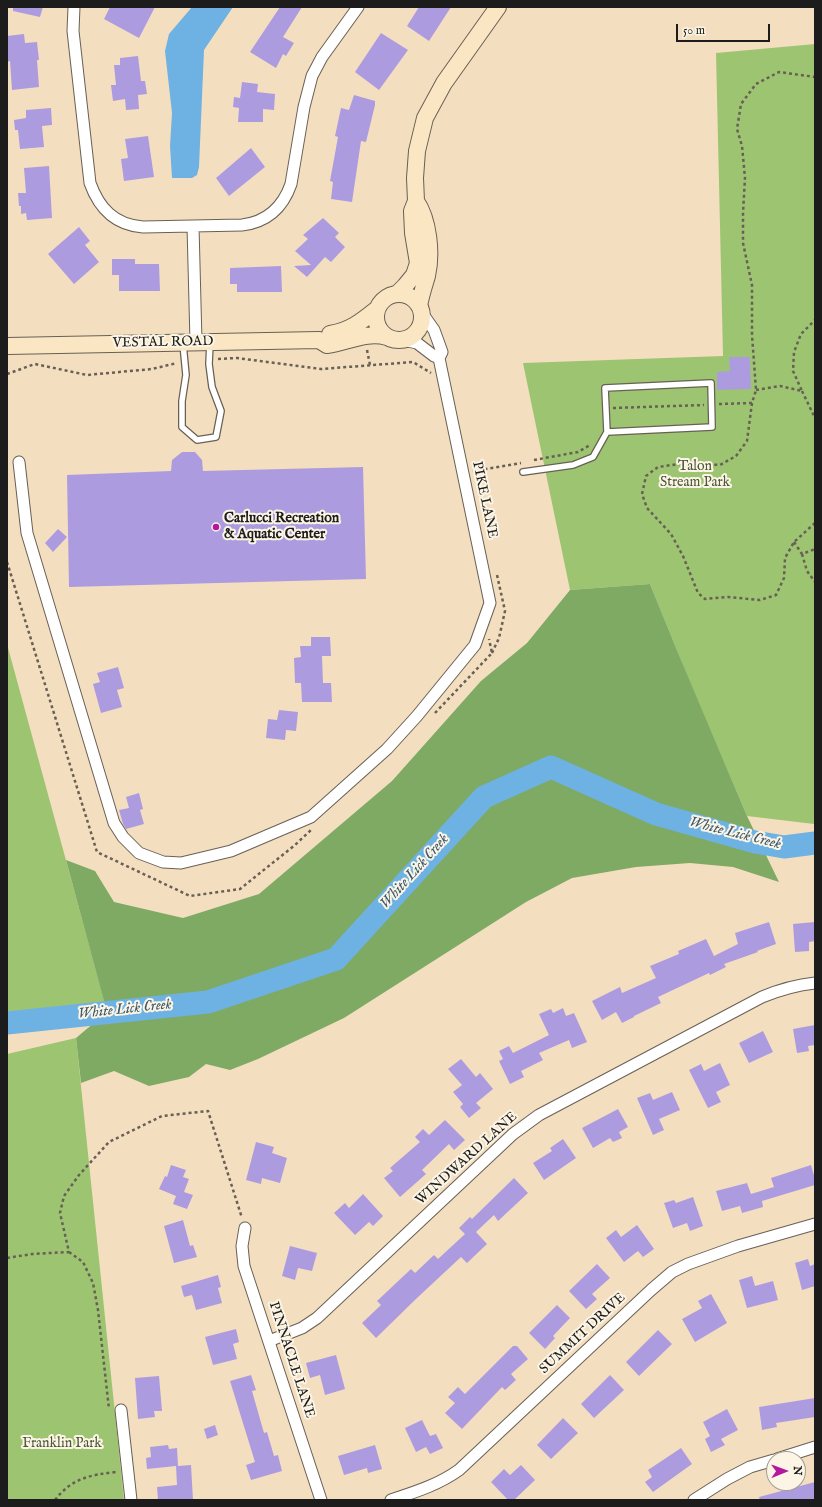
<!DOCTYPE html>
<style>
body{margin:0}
#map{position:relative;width:822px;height:1507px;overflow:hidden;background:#f4dec0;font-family:"IM FELL English",serif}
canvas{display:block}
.frame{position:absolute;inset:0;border:8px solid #1c1c1c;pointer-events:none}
.north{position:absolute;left:766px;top:1451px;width:40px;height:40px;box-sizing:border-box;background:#fcf5e5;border:1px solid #a29e95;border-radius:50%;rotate:89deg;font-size:11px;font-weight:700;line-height:16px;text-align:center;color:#1c1c1c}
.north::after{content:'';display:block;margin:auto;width:14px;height:18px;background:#b5179e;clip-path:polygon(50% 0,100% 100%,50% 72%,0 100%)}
.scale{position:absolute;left:676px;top:24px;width:94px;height:18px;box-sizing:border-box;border:2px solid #1c1c1c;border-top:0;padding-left:5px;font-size:12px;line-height:14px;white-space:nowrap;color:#1c1c1c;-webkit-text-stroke:3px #fcf5e5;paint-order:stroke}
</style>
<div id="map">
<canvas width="822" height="1507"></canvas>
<div class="frame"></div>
<div class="north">N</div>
<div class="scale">50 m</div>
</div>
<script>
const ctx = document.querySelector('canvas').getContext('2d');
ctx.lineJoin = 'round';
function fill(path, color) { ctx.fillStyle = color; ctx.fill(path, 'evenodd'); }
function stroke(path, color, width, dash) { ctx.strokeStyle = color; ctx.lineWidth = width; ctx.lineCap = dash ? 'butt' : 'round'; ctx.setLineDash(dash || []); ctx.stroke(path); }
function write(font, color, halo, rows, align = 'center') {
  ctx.font = font + ' "IM FELL English",serif'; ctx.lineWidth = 4; ctx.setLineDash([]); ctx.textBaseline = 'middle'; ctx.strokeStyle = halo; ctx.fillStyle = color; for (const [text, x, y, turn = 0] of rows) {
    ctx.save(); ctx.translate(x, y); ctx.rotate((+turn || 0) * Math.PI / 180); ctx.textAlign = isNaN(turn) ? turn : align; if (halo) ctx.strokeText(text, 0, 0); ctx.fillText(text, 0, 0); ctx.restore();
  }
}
fill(new Path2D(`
 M815 44V824H814L747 816 683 666 650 584 570 590 523 363 723 356 716 53Z
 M7 644 103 996 107 1012 7 1023Z
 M76 1038 124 1500H7V1054Z`), '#9dc571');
fill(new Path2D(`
 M650 584 678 653 747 816 779 882 733 867 690 863 636 867 572 878 526 902 344 1018 258 1059 230 1070 206 1064 189 1077 149 1086 114 1071 81 1083 76 1038 107 1012 66 860 95 871 114 902 183 918 259 894 392 781 481 681 527 643 570 590Z`), '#7eaa63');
fill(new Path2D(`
 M192 7H233L204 50 199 167 197 175 192 178H172L170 146 172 113 165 51 169 34Z`), '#6db2e3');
stroke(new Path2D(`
 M7 1023 208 1002 336 959 484 797 551 767 656 814 755 842 784 847 815 843`), '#6db2e3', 23);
fill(new Path2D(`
 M13 7H43L40 17 13 11Z
 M110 7H155L139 38 104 19Z
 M280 7H302L283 37 294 43 286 56 283 54 276 68 250 52Z
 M419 7H451L429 41 407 26Z
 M381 33 408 50 379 90 355 72Z
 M24 34 25 43 37 42 39 60H37L39 87 12 90 10 61 7 62V51H8L7 36Z
 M138 56 141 81H145L147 94 138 95 139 109 126 110 125 99 113 101 111 85H116L114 65H120V58Z
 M242 82 258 84 257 92 275 94 274 110 263 109V122H238L239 108 233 107 234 97 240 98Z
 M354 95 375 101V105L366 142 361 141 352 202 331 199 333 182 330 181 338 137 335 136 341 108 349 110Z
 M51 108 52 125 42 126 44 147 20 149 18 130H15L14 120 26 118V110Z
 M148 136 154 177 124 181 121 159 128 158 125 139Z
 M251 148 265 167 229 196 216 178Z
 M49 166 52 218 27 220 26 213 21 214V206H19L18 193H26L24 168Z
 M323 218 339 233 335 237 345 247 331 262 325 257 307 277 294 266 311 265 295 251 308 239 303 235Z
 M79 227 90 241 85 245 99 262 74 284 48 254Z
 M112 259H135V264H159L160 291H119V275H112Z
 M281 266 282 292H237V284H230V268Z
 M729 357H750L751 389 717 390V372L730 371Z
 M182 452H195L202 460 203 471 363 467 366 579 69 587 67 475 171 471 172 460Z
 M58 529 67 537 53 552 45 543Z
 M311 637H330L331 656H322L323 683H331L332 702H302L301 683H295L294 658 301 657 300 646H311Z
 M118 667 124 688 117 690 122 707 101 713 93 684 100 682 97 673Z
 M279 710 298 712 296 731 286 730 285 740 266 738 268 719 277 720Z
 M139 793 143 809 140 810 144 824 126 829 123 824 119 810 129 808 126 797Z
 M769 922 776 944 757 951 758 952 724 964 726 967 710 975 709 973 658 997 661 1003 634 1016V1017L622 1023 616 1012 602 1020 592 1001 620 987 622 993 656 978 650 966 679 954 678 951 706 939 714 956 738 944 735 933Z
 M815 922V941L809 942V951L795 952 793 924Z
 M563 1008 566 1016 574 1013 587 1042 572 1048 569 1040 539 1053 543 1060 521 1071 524 1077 510 1084 499 1061 503 1059 499 1051 509 1046 513 1053 549 1035 539 1014 551 1009 553 1013Z
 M815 1025V1045L808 1046 809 1051 797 1053 793 1029Z
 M763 1031 773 1052 749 1063 739 1043Z
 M461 1059 476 1077 480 1073 493 1089 476 1103 481 1108 469 1118 460 1107 463 1104 453 1092 462 1085 448 1069Z
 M720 1063 730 1085 716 1092 721 1102 708 1108 689 1070 701 1064 704 1071Z
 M672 1092 680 1110 659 1119 664 1130 653 1135 637 1098 650 1093 653 1100Z
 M618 1109 628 1127 619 1132 622 1138 613 1142 610 1138 593 1148 582 1128Z
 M445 1120 465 1140 454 1150 449 1144 422 1170 426 1174 400 1197 384 1178 393 1171 390 1168 420 1142 415 1137 423 1129 429 1135Z
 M563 1139 576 1158 544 1180 533 1163 552 1151 550 1148Z
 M256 1142 274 1147 272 1153 287 1158 280 1183 262 1178 261 1184 246 1180Z
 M171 1165 186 1170 183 1177 189 1179 184 1192 193 1195 187 1209 173 1204 176 1196 159 1189 165 1176 167 1177Z
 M811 1165 815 1179V1185L762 1201 763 1207 742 1213 740 1206 722 1211 716 1191 747 1183 751 1194 774 1187 771 1178Z
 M514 1178 528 1193 498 1221 494 1215 476 1232 487 1244 467 1263 461 1257 417 1298 376 1338 362 1323 381 1305 377 1301 411 1269 415 1273 434 1255 438 1259 465 1234 459 1228 470 1217 472 1219Z
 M363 1194 383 1216 373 1226 369 1222 355 1235 334 1213 345 1203 349 1208Z
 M693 1197 703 1226 690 1231 687 1223 673 1228 664 1203 674 1200 676 1203Z
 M183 1220 190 1246 193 1245 197 1257 174 1263 164 1226Z
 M637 1225 654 1249 643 1257 638 1251 624 1262 606 1238 616 1230 621 1237Z
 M290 1246 317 1253 312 1271 298 1268 295 1280 282 1276Z
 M808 1259 810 1266 815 1264V1286L802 1290 795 1263Z
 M597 1264 610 1278 592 1294 597 1299 586 1309 569 1291Z
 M218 1275 221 1287 218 1288 222 1303 196 1310 192 1295 184 1297 181 1286Z
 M752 1276 755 1286 773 1281 778 1300 747 1308 739 1280Z
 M711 1294 727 1323 695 1342 682 1319 702 1308 698 1301Z
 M557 1305 570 1318 553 1336 555 1338 545 1349 529 1333Z
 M236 1329 239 1342 233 1344 237 1359 213 1365 205 1337Z
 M658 1330 672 1344 639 1376 626 1362Z
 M513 1346H517L528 1359 511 1374 516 1380 505 1390 502 1387 462 1429 445 1413 455 1403 448 1397 458 1387 465 1394Z
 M336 1355 345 1389 325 1395 320 1375 310 1378 306 1363Z
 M251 1375 256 1390 252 1391 264 1433 267 1432 274 1456 278 1455 282 1471 251 1480 246 1465 255 1462 230 1381Z
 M610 1375 624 1390 594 1418 581 1404Z
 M159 1376 162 1411H154L155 1417 138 1419 135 1378Z
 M815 1398V1417L776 1423 777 1427 762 1430 759 1407Z
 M727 1409 738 1430 721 1439 725 1445 711 1452 705 1439 710 1436 703 1422Z
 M563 1418 578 1433 551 1459 537 1445Z
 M422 1420 430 1436 436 1434 443 1448 430 1454 426 1447 416 1452 405 1428Z
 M215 1425 218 1435 207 1439 204 1429Z
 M168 1445 169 1449 177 1448 178 1466 191 1465 193 1500H158L157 1487 177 1485 176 1466 147 1469 146 1458 151 1457 150 1447Z
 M375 1445 382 1469 368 1473 367 1468 344 1475 338 1456Z
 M681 1448 692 1464 653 1492 645 1482 652 1477 648 1470Z
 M521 1465 535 1480 514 1500H508L491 1482 504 1469 510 1475Z
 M815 1482V1500H760L759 1497Z`), '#ad9be0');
const lane = new Path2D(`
 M183 344 186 375 182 401V427L197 440 216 437 221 411 212 387 209 364 210 343
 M523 472 573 465 593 457 607 432 712 427 711 383 605 388 607 432`);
const street = new Path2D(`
 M74 7 73 31 90 183C99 208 114 225 143 227L242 225C267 222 283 207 291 184L304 107 312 76 322 57 358 7
 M193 226 196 342
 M403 340 417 343 434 356 439 358
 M19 462 27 533 114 823 123 837 139 853 163 862 181 863 231 851 311 817 387 749 417 716 475 645 490 603 439 358 442 352 434 330 422 313
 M245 1228 242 1246 244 1266 321 1500
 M269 1341 302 1328 317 1318 513 1134 539 1115 762 997C779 990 796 985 815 983
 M121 1410 131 1500
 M777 1459 815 1447
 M391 1500C415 1492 438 1485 459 1470L651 1290 672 1272 688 1264 738 1246 815 1224
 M694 1500 727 1479 750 1467 774 1460`);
const secondary = new Path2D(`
 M416 201C429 220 432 254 427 276 424 286 421 295 419 306
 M376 317a23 23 0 1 1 46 0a23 23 0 1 1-46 0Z
 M397 294 405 286 414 275 418 263 413 233 412 211 416 201 415 178 417 151 425 118 444 83 498 7
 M330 334C350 331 362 321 377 309
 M7 346 319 340 327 345C348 342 367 331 387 337`);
stroke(lane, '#686055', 8);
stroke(street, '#686055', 13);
stroke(secondary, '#686055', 18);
stroke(new Path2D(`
 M367 350 370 365
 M218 359 237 358 321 369 413 362 431 373
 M7 374 35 364 87 375 152 369 177 363
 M756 390 780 386 802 391 793 371 794 352 801 334 815 320
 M802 391 815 418
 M752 403 747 441 736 456 720 465 686 463 658 467 646 476 642 494 647 508 671 534 683 556 698 593 705 599 728 597 760 600 776 595 784 578 785 558 794 542 815 523
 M719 404 752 403 756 390 752 335V285L743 243V213L745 178 742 146 737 129 741 104 756 84 779 72 815 77
 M613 408 704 405
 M534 460 578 452 590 445
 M475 472 474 471 521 463
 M794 542 802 554 815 549
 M802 554 807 571 815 582
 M7 562 97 852 190 896 240 889 295 845 312 829
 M492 653 499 638 505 611 497 575
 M435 713 492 653 489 639
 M69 1252 83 1262 93 1283 98 1310 109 1409
 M7 1258 32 1254 69 1252 60 1213 64 1196 79 1175 109 1142 162 1116 208 1111 242 1218
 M55 1500C72 1478 90 1475 116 1472`), '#686055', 2.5, [3, 3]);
stroke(lane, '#fff', 5.5);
stroke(street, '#fff', 11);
stroke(secondary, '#fbe6c3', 16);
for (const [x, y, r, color] of [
 [216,527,4,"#b5179e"]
]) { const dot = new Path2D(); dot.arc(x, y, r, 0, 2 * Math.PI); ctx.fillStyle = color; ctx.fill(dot); stroke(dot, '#fcf5e5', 1.5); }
write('14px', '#1c1c1c', '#fcf5e5', [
 ["VESTAL ROAD",163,343,-1],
 ["PIKE LANE",484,500,78],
 ["WINDWARD LANE",467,1159,-42],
 ["SUMMIT DRIVE",583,1334,-43],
 ["PINNACLE LANE",291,1360,72]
]);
write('14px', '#49573a', '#fcf5e5', [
 ["Talon",695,467],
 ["Stream Park",695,483],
 ["Franklin Park",62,1444]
]);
write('bold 14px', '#1c1c1c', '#fcf5e5', [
 ["Carlucci Recreation",224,519],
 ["& Aquatic Center",224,535]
], 'left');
write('italic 15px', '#3c586c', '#fcf5e5', [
 ["White Lick Creek",735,834,14],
 ["White Lick Creek",415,872,-48],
 ["White Lick Creek",125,1010,-6]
]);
</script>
